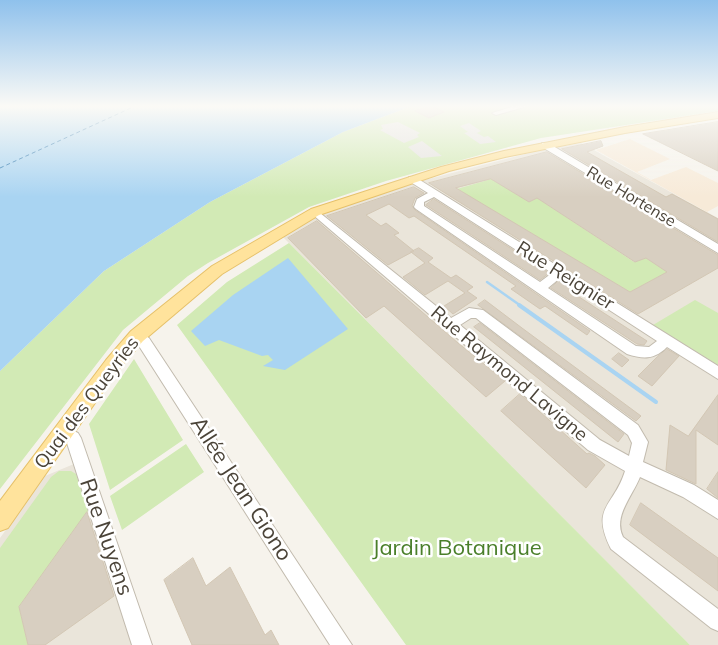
<!DOCTYPE html>
<meta charset="utf-8">
<style>
body{margin:0}
canvas{display:block;background:#f6f3ec}
</style>
<canvas width="718" height="645"></canvas>
<script>
const ctx = document.querySelector('canvas').getContext('2d');
ctx.lineJoin = 'round';
function fill(path, color) { ctx.fillStyle = color; ctx.fill(path, 'evenodd'); }
function stroke(path, color, width, dash) { ctx.strokeStyle = color; ctx.lineWidth = width; ctx.lineCap = dash ? 'butt' : 'round'; ctx.setLineDash(dash || []); ctx.stroke(path); }
function write(font, color, halo, rows, align = 'center') {
  ctx.font = font + ' Mulish,sans-serif'; ctx.lineWidth = 5; ctx.setLineDash([]); ctx.textBaseline = 'middle'; ctx.strokeStyle = halo; ctx.fillStyle = color; for (const [text, x, y, turn = 0] of rows) {
    ctx.save(); ctx.translate(x, y); ctx.rotate((+turn || 0) * Math.PI / 180); ctx.textAlign = isNaN(turn) ? turn : align; if (halo) ctx.strokeText(text, 0, 0); ctx.fillText(text, 0, 0); ctx.restore();
  }
}
fill(new Path2D(`
 M581 143 718 218V645H690L283 237 321 213 421 181 533 152Z
 M86 459 150 645H0V538L45 476Z`), '#eae5da');
fill(new Path2D(`
 M630 139 670 159 637 172 651 180 686 167 718 183V206L707 212 596 150Z`), '#f7ead8');
fill(new Path2D(`
 M409 107H718V111L541 138 386 181 309 207 208 263 188 276 123 330 0 489V371L104 271 210 202 343 132Z
 M491 179 529 202 537 198 634 262 646 258 667 272 630 292 457 189Z
 M289 243 690 645H406L177 325 227 282Z
 M695 300 718 313V365L653 325Z
 M134 359 183 440 110 490 89 424Z
 M186 444 204 472 122 530 110 496Z
 M59 471H71L76 474 88 511 19 607 28 645H0V548L51 477Z`), '#d2eab5');
fill(new Path2D(`
 M398 122 420 133 417 135 419 137 404 143 380 130 383 129 381 125Z
 M469 123 481 131 477 133 484 137 488 136 496 142 480 144 464 133 468 132 460 126Z
 M422 141 442 156 421 158 408 147Z`), '#e5e3e0');
fill(new Path2D(`
 M0 107H409L343 132 210 202 104 271 0 371Z
 M288 258 348 329 285 370 263 366 273 360 268 355 262 356 219 340 205 346 191 331 233 295Z`), '#a9d4f2');
stroke(new Path2D(`
 M487 282 521 306`), '#a9d4f2', 2.5);
stroke(new Path2D(`
 M519 305 656 402`), '#a9d4f2', 4);
stroke(new Path2D(`
 M0 168 133 107`), '#2e7ab2', 1, [4, 3]);
const building = new Path2D(`
 M426 107H434L444 112 429 118 415 111Z
 M718 122V171L643 134Z
 M601 141 603 146 587 152 666 197 672 194 718 219V242L562 149Z
 M547 152 718 255V268L638 314 429 183ZM491 179 529 202 537 198 635 262 646 258 667 272 630 292 456 188Z
 M414 187 424 193 415 198 412 206 415 210 590 331 587 335 545 306 540 309 511 289 516 286 414 216 409 218 389 204 366 215 381 226 386 223 399 233 394 235 414 251 388 265 327 216Z
 M434 199 549 273 540 280 426 205Z
 M317 221 458 343 505 381 486 397 384 306 366 318 288 238Z
 M419 248 433 258 428 262 451 278 456 275 473 287 467 291 477 298 453 314 444 306 465 293 448 281 425 295 403 277 425 263 411 252Z
 M560 280 575 290 573 293 647 341 644 345 637 344 551 288Z
 M485 300 522 328 641 416 636 421 478 305Z
 M480 323 624 434 618 442 474 327Z
 M667 349 679 356 652 386 638 376 657 357Z
 M619 353 629 360 622 367 612 359Z
 M520 394 587 454 589 453 595 456 605 465 586 488 501 411Z
 M718 395V445L696 430V484L666 470 670 425 688 436Z
 M718 472V498L707 489Z
 M641 503 718 558V591L630 525Z
 M87 512 114 596 45 645H28L19 607Z
 M193 558 206 586 230 567 265 635 271 630 279 645H192L164 580Z`);
fill(building, '#d8cfc1');
stroke(building, '#d3c7b4', 1);
const minor = new Path2D(`
 M512 107H524L496 115 492 113Z
 M542 143H548L718 244V253L542 147Z
 M409 177H415L718 366V379L667 347C654 360 643 359 627 354L416 209 414 207 417 199 428 193 409 181ZM434 197 552 273 540 282 424 206V202ZM560 278 657 341 649 347 636 346 548 288Z
 M315 209 451 318 469 308 483 310 638 425 648 442 643 462 694 485 718 500V519L683 497 640 477C632 497 613 516 623 537L718 609V631L711 628 611 549C590 506 614 507 625 471L588 450 312 214 310 212ZM471 318H476L628 435 632 443 629 456 600 440 460 325Z
 M137 331 149 338 352 645H330L139 346 131 336 132 332Z
 M64 426 78 433 81 438 152 645H132L67 443 59 438 56 433 59 428Z`);
const major = new Path2D(`
 M718 112V118L625 133 505 157 449 171 319 215 222 274 143 341 118 370 8 528 0 531V501L106 360 131 331 212 266 311 209 441 167 504 151 625 127Z`);
stroke(minor, '#c2bbae', 2);
stroke(major, '#e6c16a', 2);
fill(minor, '#fff');
fill(major, '#ffe39c');
const sky = ctx.createLinearGradient(0, 0, 0, 197);
sky.addColorStop(0, '#8fc1ec');
sky.addColorStop(0.54, '#fbfaf6');
sky.addColorStop(1, '#fbfaf600');
ctx.fillStyle = sky;
ctx.fillRect(0, 0, 718, 197);
write('16px', '#4b4439', '#fff', [
 ["Rue Hortense",631,197,31]
]);
write('19px', '#4b4439', '#fff', [
 ["Rue Reignier",565,276,32],
 ["Rue Raymond Lavigne",509,374,40],
 ["Quai des Queyries",87,403,-53]
]);
write('22px', '#4b4439', '#fff', [
 ["Allée Jean Giono",241,489,57],
 ["Rue Nuyens",106,537,71]
]);
write('22px', '#4a7f2a', '#fff', [
 ["Jardin Botanique",457,548]
]);
</script>
